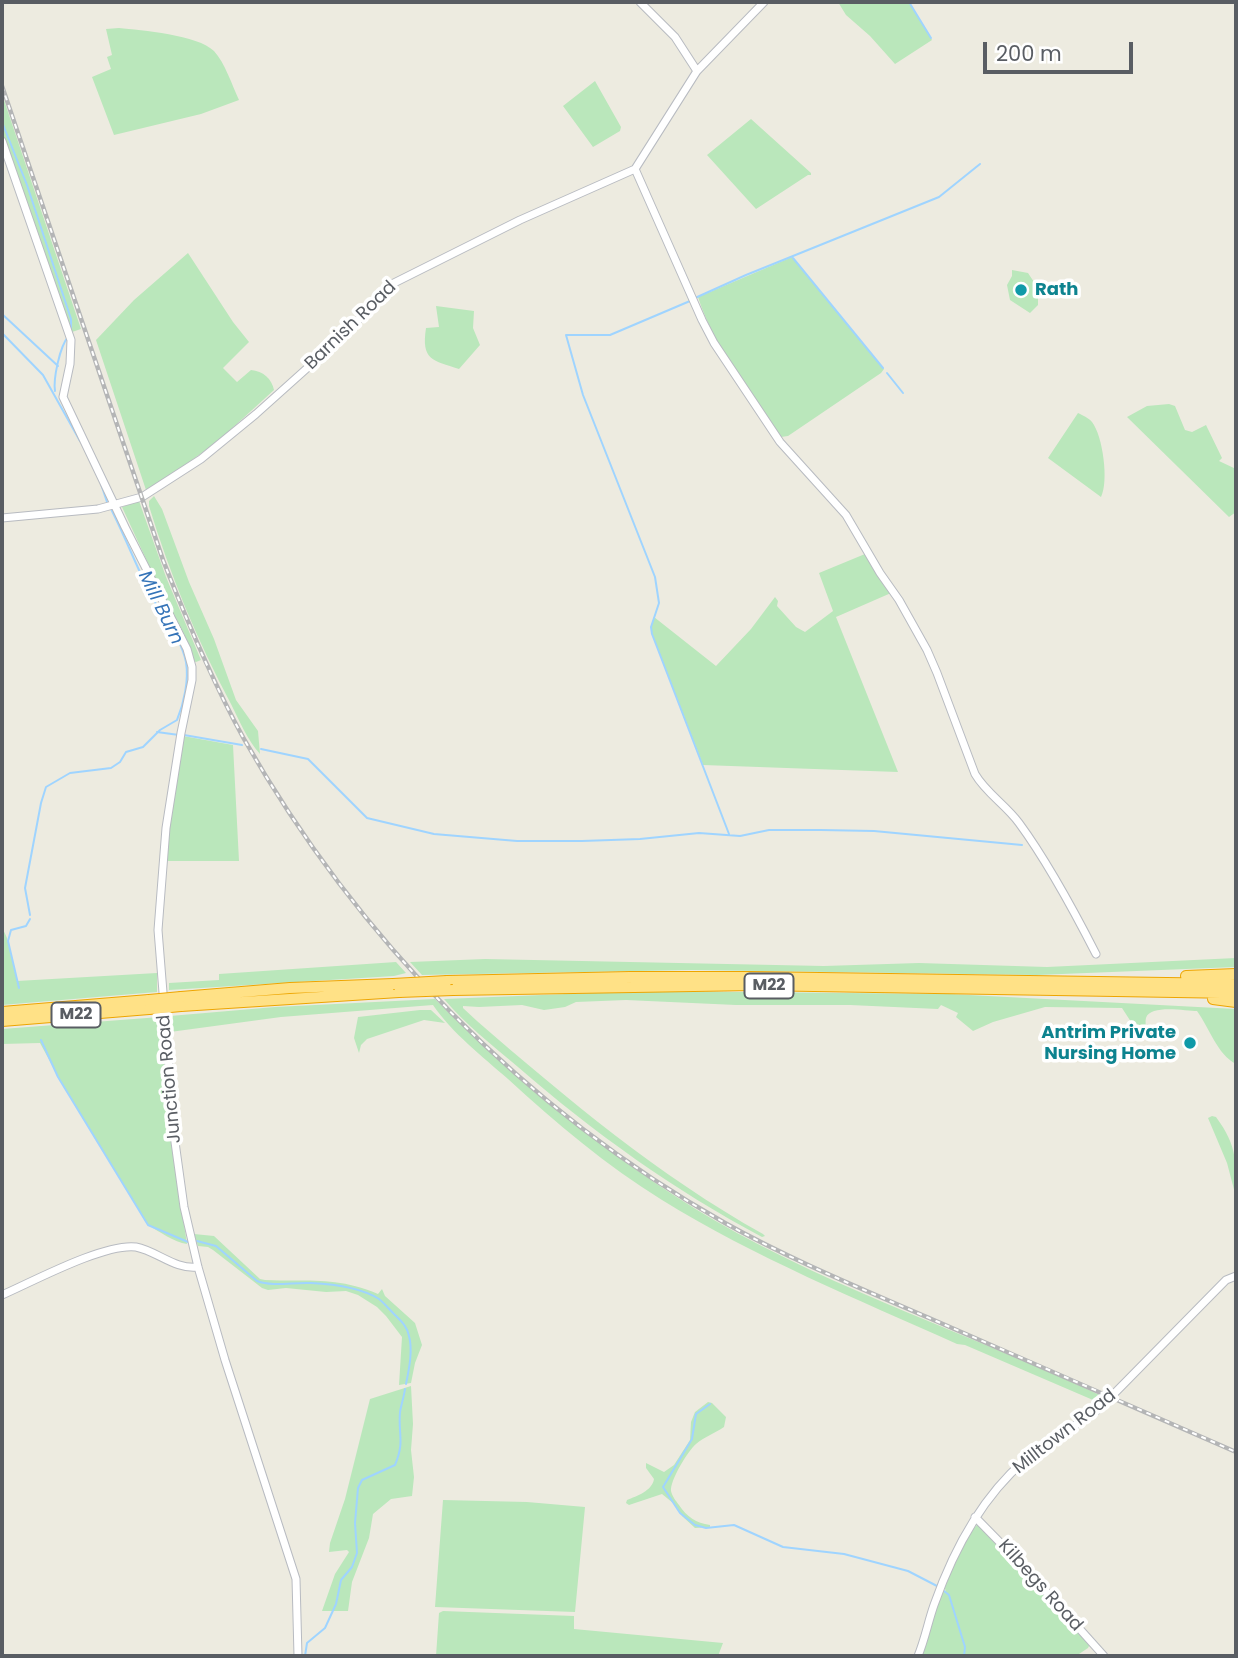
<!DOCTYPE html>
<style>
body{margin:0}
#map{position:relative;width:1238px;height:1658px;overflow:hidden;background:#edebe0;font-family:Poppins,sans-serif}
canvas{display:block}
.frame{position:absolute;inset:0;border:4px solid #595d63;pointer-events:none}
.scale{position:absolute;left:983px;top:42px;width:150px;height:32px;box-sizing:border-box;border:4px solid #595d63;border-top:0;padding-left:9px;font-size:21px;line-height:24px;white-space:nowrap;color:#595d63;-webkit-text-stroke:5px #fff;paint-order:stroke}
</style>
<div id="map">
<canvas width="1238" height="1658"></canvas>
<div class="frame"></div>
<div class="scale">200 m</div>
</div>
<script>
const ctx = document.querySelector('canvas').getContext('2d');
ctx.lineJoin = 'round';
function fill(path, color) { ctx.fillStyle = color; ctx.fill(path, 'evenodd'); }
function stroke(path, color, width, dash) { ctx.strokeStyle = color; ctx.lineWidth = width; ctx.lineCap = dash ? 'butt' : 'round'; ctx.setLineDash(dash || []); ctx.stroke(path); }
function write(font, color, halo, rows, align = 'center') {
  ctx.font = font + ' Poppins,sans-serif'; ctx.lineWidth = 7; ctx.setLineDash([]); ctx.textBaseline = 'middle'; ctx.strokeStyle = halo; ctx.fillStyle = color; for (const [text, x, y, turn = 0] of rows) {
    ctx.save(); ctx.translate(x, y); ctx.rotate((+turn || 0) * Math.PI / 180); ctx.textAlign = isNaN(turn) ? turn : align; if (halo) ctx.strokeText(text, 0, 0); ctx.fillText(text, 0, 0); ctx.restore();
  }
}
fill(new Path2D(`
 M838 2H909L932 40 895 64 870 36 846 15Z
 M119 28C141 30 198 35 214 51 225 63 232 85 239 100L201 114 114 135 92 77 111 69 107 57 112 55 106 29Z
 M595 81 621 127 620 131 593 147 563 106Z
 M2 94 81 329 72 332 2 134Z
 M751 119 811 173V175H808L756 209 707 155Z
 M188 253 233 322 249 342 223 368 237 382 251 370C263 371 272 379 274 390L217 442 175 472 146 490 96 340 134 300Z
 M792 257 884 369 881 373 788 436 781 437C752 393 714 348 698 297Z
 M1012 270 1028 273 1038 288V305L1030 313 1010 300 1007 285 1012 276Z
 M436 306 474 311 473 328 480 345 459 369C433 360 421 361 426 328L439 327Z
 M1169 404 1175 406 1185 430 1192 432 1206 425 1222 458 1219 461 1236 469V512L1229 517 1127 417 1147 406Z
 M1078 413C1082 415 1089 418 1092 422 1103 436 1109 482 1101 497L1048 458Z
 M154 496 162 509 189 582 214 639 236 700 258 731 260 754C248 741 239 720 231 704 197 640 170 575 149 506V501Z
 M139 501 166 577 201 660 196 662 193 661 122 507Z
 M865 554 891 593 836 617 898 772 703 765 652 634 651 627 654 617 716 666 751 629 775 597 778 601 777 606 796 627 805 632 833 611 819 573Z
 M183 736 233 745 239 861H165Z
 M2 927 7 938 17 981 157 973V992L2 1005Z
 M1236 958V967L1037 975 692 970 422 975 410 962 485 959 824 966 919 963 1047 967Z
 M396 962 406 973 394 976 169 990V983L219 980V974Z
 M640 991 950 994 1236 1009V1064C1217 1054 1210 1029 1197 1011 1186 1011 1150 1004 1146 1018 1145 1021 1146 1026 1146 1029L1141 1033 1133 1025 1122 1008 1045 1007 993 1022 973 1031 956 1017 958 1013 941 1005 938 1009 850 1005H736L626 1000 576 1002 565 1007 544 1010 522 1005 479 1007 463 1006V1008L477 1021C566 1098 659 1176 763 1234L765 1236 762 1237C674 1190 594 1133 518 1067 493 1046 465 1024 444 999Z
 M435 999C520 1083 611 1159 714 1220 838 1292 977 1336 1106 1398L1100 1403 965 1345 957 1344C857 1299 756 1258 662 1200 607 1166 556 1123 508 1079 483 1057 452 1033 433 1005L281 1017 170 1032V1016L275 1007Z
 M420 1010H431L445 1023 424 1020 367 1039 361 1045 359 1053 354 1038 358 1017Z
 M160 1017 174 1160 187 1244C174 1242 160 1232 148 1225L66 1091 40 1043 2 1044V1029Z
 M1212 1116 1216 1117C1238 1147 1236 1162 1236 1197L1227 1163 1208 1118Z
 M194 1234 214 1236 260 1279 265 1280C308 1282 336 1276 378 1294L382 1289 385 1296 415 1323 422 1345 415 1363 411 1383 399 1385 402 1337 386 1316 377 1307 358 1295 346 1291 326 1292 286 1288 268 1290 262 1288 213 1250 208 1247 198 1246Z
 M411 1386 413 1424 411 1450 414 1477 412 1496 391 1499 373 1514 369 1538 352 1582 348 1611H322L335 1574 349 1552 347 1550 329 1552 330 1543 345 1499 370 1399Z
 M708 1402 712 1403 726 1417 724 1427C715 1433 704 1437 696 1444 688 1451 670 1480 671 1491 672 1496 676 1501 679 1505 687 1517 696 1523 710 1525V1527L695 1528 682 1516 673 1503 662 1494 629 1505 626 1503 627 1500C637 1496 652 1491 654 1479L646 1468V1463L664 1472 674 1465 690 1440 691 1422 695 1412Z
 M443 1500 527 1502 585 1507 575 1612 435 1607Z
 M978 1524 1009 1554 1090 1644 1088 1648 1076 1656H922L940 1595 946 1590 944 1589C952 1571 964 1536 978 1524Z
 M443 1611 574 1616V1629L723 1643 718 1656H436L439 1613Z`), '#bae7bb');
stroke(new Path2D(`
 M909 2 931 38
 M2 122 27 185 71 319V333
 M793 258 883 368
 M695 298 746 275 939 197 980 164
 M690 301 610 335H566L583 395 655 577 659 603 651 627 652 634 729 834
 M2 314 58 366
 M2 333 43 375 80 441
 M887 373 903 393
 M55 391C53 379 60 346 68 337
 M101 484 107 502
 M157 732 179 735
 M184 735 242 745
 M261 749 308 759 367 818 434 834 517 841H582L640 839 699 833 740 836 769 830H821L874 831 1022 845
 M30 915 25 888 41 803 46 787 70 773 111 768 120 762 126 752 143 747 160 730 177 720C184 703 189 680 186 662 181 637 162 617 151 595 136 566 125 536 110 507
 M19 988 8 941 11 930 26 926 30 919
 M41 1040 58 1077 148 1225 188 1242
 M197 1241 216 1246 257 1281C273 1287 293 1282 311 1283 332 1284 360 1287 379 1299 384 1303 389 1309 394 1314 401 1321 407 1326 409 1336 413 1351 409 1369 406 1384
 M710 1404 696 1414 692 1439 663 1487 680 1513 695 1525 706 1528 734 1525 783 1547 844 1554 908 1571 937 1586
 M944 1591 949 1595 965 1647 964 1656
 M305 1656 307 1643 325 1628 336 1604 341 1580 352 1567 357 1553 355 1523 358 1488 362 1480 395 1465C405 1441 398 1435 400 1412 401 1405 404 1397 405 1389`), '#9fd4ff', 2);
const minor = new Path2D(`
 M640 2 675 37 697 71
 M2 141 71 340 70 364 63 397 125 527 187 649 192 667V680L181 733 166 828 158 930 175 1142 184 1207 198 1267 225 1360 296 1579 298 1656
 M635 169 702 320 714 343 780 442 846 515 880 573 899 600 927 650 937 673 975 774C986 793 1006 805 1019 823 1047 861 1074 911 1096 954
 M2 518 98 509 142 497 201 459 256 414 343 336 394 283 520 220 635 169 697 71 764 2
 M2 1295C32 1282 104 1243 136 1247 157 1251 175 1270 198 1267
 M975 1517 1025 1568 1104 1656
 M918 1656C925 1639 928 1622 934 1605 953 1551 981 1498 1025 1460 1047 1440 1076 1427 1100 1408L1226 1280 1236 1276`);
const highway = new Path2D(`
 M1186 976 1236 974
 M447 981 630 977H751L1236 984
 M453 990 754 985 1236 993
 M181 997 290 988 393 984
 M1213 999 1236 1002
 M181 1006 399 992
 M2 1012 149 1000
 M2 1021 149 1009`);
stroke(minor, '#b8bbc1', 9);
stroke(highway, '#eea500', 12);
stroke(minor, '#fff', 7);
stroke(highway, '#ffe186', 10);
const rail = new Path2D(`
 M2 86 163 560C187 621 212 681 244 739 357 938 525 1110 725 1223 793 1261 865 1290 936 1321 1036 1364 1136 1408 1236 1452`);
stroke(rail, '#b4b5b6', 4.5);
stroke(rail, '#fff', 2, [5]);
const highwayBridge = new Path2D(`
 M393 984 447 981
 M399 992 453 990
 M149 1000 181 997
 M149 1009 181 1006`);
stroke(highwayBridge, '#eea500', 12, []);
stroke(highwayBridge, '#ffe186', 10);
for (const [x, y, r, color] of [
 [1021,290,7,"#0f9aa8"],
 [1190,1043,7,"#0f9aa8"]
]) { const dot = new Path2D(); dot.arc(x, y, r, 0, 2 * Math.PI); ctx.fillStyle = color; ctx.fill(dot); stroke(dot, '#fff', 2.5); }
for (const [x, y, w] of [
 [769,986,49],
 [76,1015,49]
]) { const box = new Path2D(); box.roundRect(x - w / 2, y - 12.5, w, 25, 5); ctx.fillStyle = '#fff'; ctx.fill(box); stroke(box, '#595d63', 2); }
write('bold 16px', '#595d63', null, [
 ["M22",769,986],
 ["M22",76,1015]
]);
write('bold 18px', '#0d838f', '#fff', [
 ["Rath",1035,290],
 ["Antrim Private",1176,1033,"right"],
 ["Nursing Home",1176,1054,"right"]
], 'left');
write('18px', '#595d63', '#fff', [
 ["Barnish Road",351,326,-44],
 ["Junction Road",170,1079,-95],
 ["Milltown Road",1065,1432,-38],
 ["Kilbegs Road",1040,1586,48]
]);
write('italic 19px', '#3574b8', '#fff', [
 ["Mill Burn",160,608,64]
]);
</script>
